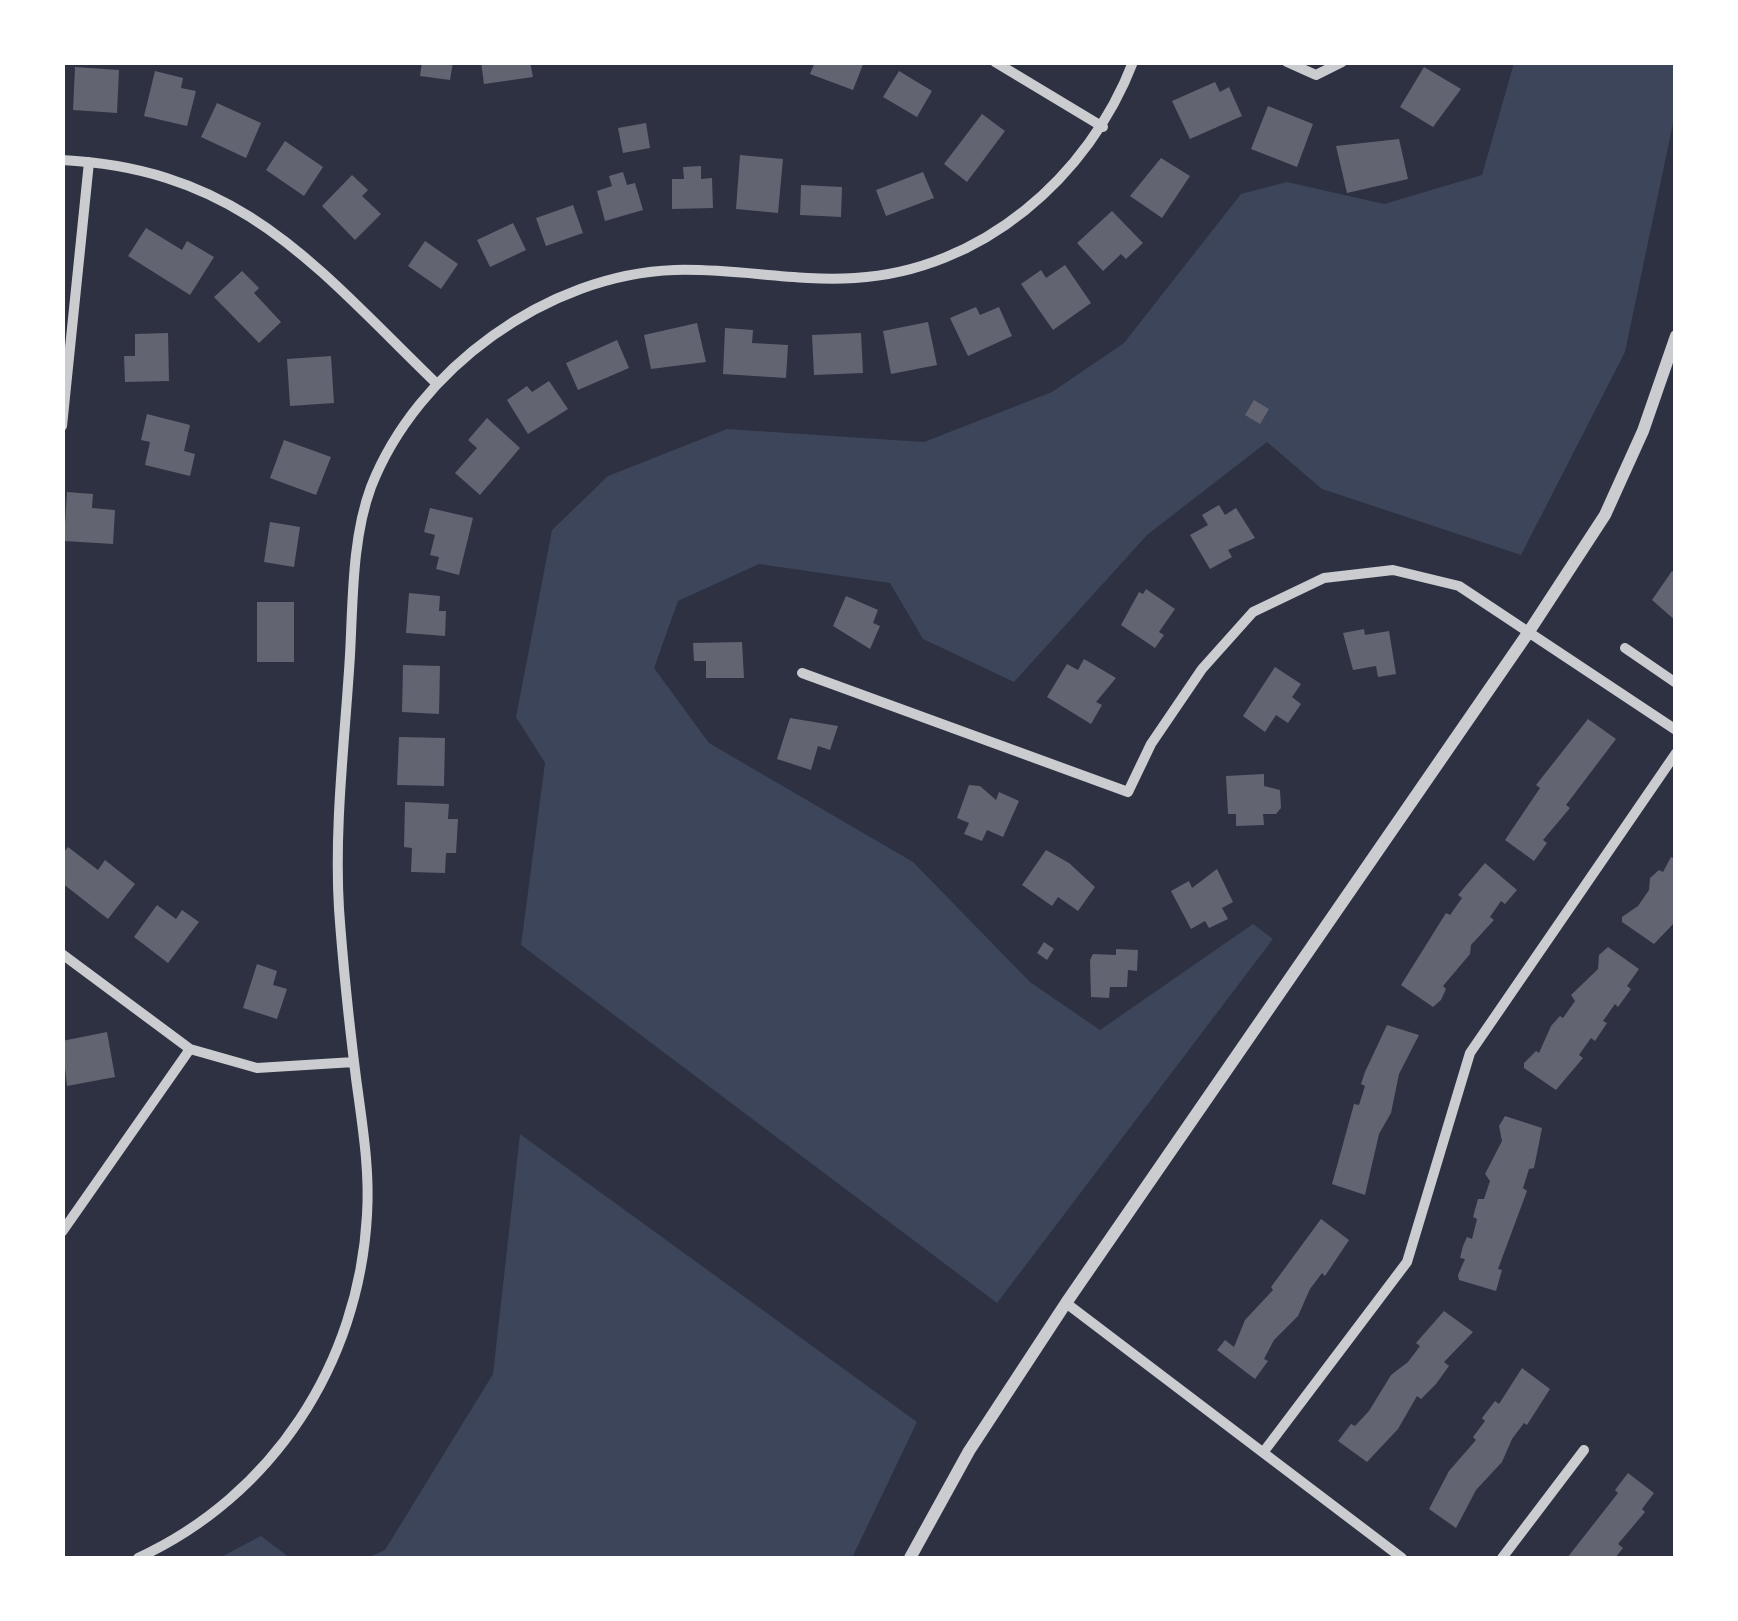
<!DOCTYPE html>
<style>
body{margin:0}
#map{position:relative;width:1738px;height:1621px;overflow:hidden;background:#2d3142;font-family:Quicksand,sans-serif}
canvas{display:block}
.frame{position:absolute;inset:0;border:65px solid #fff;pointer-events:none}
</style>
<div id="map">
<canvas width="1738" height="1621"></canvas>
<div class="frame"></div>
</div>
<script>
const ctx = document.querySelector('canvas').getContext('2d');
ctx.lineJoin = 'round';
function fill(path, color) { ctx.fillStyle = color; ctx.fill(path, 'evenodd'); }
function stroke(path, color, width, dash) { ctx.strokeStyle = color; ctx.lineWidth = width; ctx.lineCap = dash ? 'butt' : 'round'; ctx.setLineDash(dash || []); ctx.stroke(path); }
fill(new Path2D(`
 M1514 63H1675V114L1625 352 1521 555 1322 489 1267 442 1147 535 1014 682 923 639 890 583 759 564 678 601 654 668 709 743 913 862 1030 982 1100 1030 1253 924 1273 939 997 1303 521 945 545 763 516 717 552 530 608 476 727 429 924 442 1052 392 1124 343 1241 194 1287 182 1384 204 1482 175Z
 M520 1134 917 1422 852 1558H367L385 1550 493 1374Z
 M261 1536 290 1558H219Z`), '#3c4559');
fill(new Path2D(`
 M422 62H453L450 80 420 76Z
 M481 62H530L533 77 484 84Z
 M815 62H864L853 90 810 74Z
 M75 67 119 70 117 113 73 110Z
 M1424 67 1461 89 1433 127 1400 107Z
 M155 71 183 78 181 88 196 91 187 126 144 116Z
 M899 71 932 91 917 117 883 97Z
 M1215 82 1220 92 1229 87 1242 116 1190 139 1172 101Z
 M217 103 261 123 246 158 201 137Z
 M1268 106 1313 124 1297 167 1251 149Z
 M982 114 1005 131 967 182 944 164Z
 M646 123 650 148 623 153 618 128Z
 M1399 139 1408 179 1347 193 1336 146Z
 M285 141 323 167 304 196 266 170Z
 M740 155 783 159 778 213 736 209Z
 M1161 158 1190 176 1162 218 1130 196Z
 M701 166V179L712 178 713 208 672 209V179H684L683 167Z
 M623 172 627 185 635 183 643 210 605 221 597 191 612 186 609 176Z
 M923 172 934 198 886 216 876 190Z
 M352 175 368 190 362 196 381 214 355 240 322 206Z
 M801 185 842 187 841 217 800 215Z
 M573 205 583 233 546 246 536 218Z
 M1112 211 1143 243 1126 259 1121 254 1103 271 1077 243Z
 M513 223 526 250 490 267 477 240Z
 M146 228 182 250 187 241 214 257 190 295 128 256Z
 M425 241 458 264 441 289 408 266Z
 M1065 265 1091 303 1053 330 1021 284 1041 270 1046 278Z
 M242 271 259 288 254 293 281 322 259 343 214 297Z
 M976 307 980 315 999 307 1012 336 968 356 950 318Z
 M928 322 937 365 891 374 883 331Z
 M697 323 706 362 651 369 644 335Z
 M725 328 753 330 752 343 788 345 786 378 723 374Z
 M168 333 169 381 125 382 124 356H135V334Z
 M861 333 863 373 814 375 812 335Z
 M617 340 629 368 578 390 566 363Z
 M331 356 334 403 290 406 287 359Z
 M549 381 568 409 528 434 507 400 527 386 532 392Z
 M1254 400 1269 409 1260 424 1245 415Z
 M147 414 190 425 184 451 195 454 190 476 145 465 150 442 141 440Z
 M487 418 520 448 480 495 455 473 477 448 468 440Z
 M284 440 331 457 316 495 270 478Z
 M67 492 93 494 92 508 115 510 113 544 64 541Z
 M1219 505 1225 515 1236 508 1255 538 1228 550 1232 557 1210 569 1190 535 1208 525 1202 515Z
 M430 508 473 518 459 575 436 569 439 557 430 555 435 535 424 532Z
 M270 522 300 527 294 567 264 562Z
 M1672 571 1676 573V621L1652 600Z
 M1146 589 1175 609 1159 632 1164 635 1155 648 1121 625 1139 592 1143 594Z
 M409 593 440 596 439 611H446L445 636 406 633Z
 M846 596 878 610 873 623 880 626 870 649 833 626Z
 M257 602H294V662H257Z
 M1364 629 1365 635 1389 631 1396 674 1378 677 1376 666 1353 670 1343 633Z
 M742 642 744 678H706V661H694L693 643Z
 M1084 659 1116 678 1096 702 1102 705 1091 724 1047 697 1067 664 1078 670Z
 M403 665 440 666 439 714 402 712Z
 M1275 667 1301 684 1292 697 1301 704 1288 723 1276 715 1265 732 1243 716Z
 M790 718 838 726 830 750 818 746 811 770 777 759Z
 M1588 719 1616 739 1566 805 1570 808 1543 840 1547 843 1534 861 1505 840 1540 788 1536 785Z
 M399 737 445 738 444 786 397 785Z
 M1264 774V786L1280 790 1281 808 1276 814H1263L1264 825 1236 826V814H1228L1226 776Z
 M969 785 980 786 996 800 999 792 1019 801 1003 837 987 830 982 841 964 834 969 823 957 818Z
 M405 802 449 804 448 819H458L456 853H446L445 873 411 872 412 848 404 847Z
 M68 847 98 870 105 860 135 884 108 919 62 883V854Z
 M1046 850 1069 863 1095 887 1078 911 1058 897 1052 906 1022 885Z
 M1671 857 1676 859V921L1654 944 1622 922V917L1638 906 1649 890 1650 878 1659 870 1663 872Z
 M1485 863 1517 890 1505 904 1501 901 1490 917 1494 920 1471 945 1470 954 1443 986 1446 989 1441 1000 1433 1007 1401 985 1446 913 1450 915 1462 898 1458 895Z
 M1217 869 1233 902 1222 908 1228 919 1209 928 1205 921 1191 929 1171 891 1189 881 1192 888Z
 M157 905 176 919 182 910 199 922 168 963 134 937Z
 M1044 942 1054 949 1047 960 1037 953Z
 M1608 947 1639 969 1627 986 1631 989 1618 1007 1615 1004 1603 1021 1607 1023 1595 1041 1591 1038 1579 1055 1583 1058 1556 1090 1524 1068V1063L1536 1051 1539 1053 1551 1026 1560 1016 1563 1018 1575 1001 1571 995 1598 969 1599 955Z
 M1116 949 1138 950 1137 971 1128 970 1127 987H1110L1109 998 1091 997 1090 960 1093 954 1116 955Z
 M257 964 277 971 273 985 287 989 277 1019 243 1008Z
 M1387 1025 1419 1035 1399 1074 1391 1113 1379 1134 1365 1195 1332 1184 1354 1104 1359 1105 1365 1086 1361 1084 1365 1072Z
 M107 1032 115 1077 67 1086 62 1041Z
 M1505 1116 1542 1128 1534 1168 1529 1169 1523 1188 1527 1191 1498 1269 1502 1270 1496 1291 1459 1280 1458 1275 1465 1259 1460 1258 1463 1246 1467 1237 1472 1239 1477 1219 1473 1217 1478 1199H1484L1490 1181 1485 1174 1502 1141 1499 1126Z
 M1321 1219 1349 1240 1325 1276 1322 1273 1310 1289 1298 1316 1274 1340 1264 1359 1268 1361 1255 1379 1217 1350 1225 1340 1234 1347 1245 1320 1273 1290 1271 1287Z
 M1444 1311 1473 1332 1444 1362 1449 1366 1436 1384 1421 1399 1417 1396 1398 1429 1367 1462 1338 1441 1351 1424 1355 1426 1369 1411 1391 1375 1408 1362 1420 1346 1416 1343Z
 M1522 1368 1550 1389 1527 1425 1524 1423 1512 1439 1502 1462 1476 1490 1456 1528 1429 1509 1449 1471 1476 1440 1473 1437 1485 1421 1482 1418 1495 1401 1499 1404Z
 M1628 1473 1654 1493 1642 1509 1645 1512 1618 1544 1623 1548 1615 1558H1567L1618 1493 1615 1490Z`), '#626471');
stroke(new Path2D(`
 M995 62 1103 127
 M1287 62 1316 75 1342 62
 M62 160C242 169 316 267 436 383
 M62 426 89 162
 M1625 648 1676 683
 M802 673 1128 792 1151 744 1202 669 1253 612 1324 578 1393 570 1459 586 1676 730
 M62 954 190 1049 257 1068 354 1062
 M62 1232 190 1049
 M1066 1303 1402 1558
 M1265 1450 1407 1262 1470 1053 1676 753
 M138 1558C273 1496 359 1363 367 1215 370 1169 362 1123 356 1078 349 1022 343 965 339 909 334 825 345 739 350 655 353 600 352 538 371 487 417 369 548 274 675 270 735 268 796 282 855 278 981 271 1089 177 1133 62
 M1502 1558 1584 1450`), '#caccd0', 10);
stroke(new Path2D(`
 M910 1558 969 1451 1066 1303 1528 633 1605 515 1643 431 1676 336`), '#caccd0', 12);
</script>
